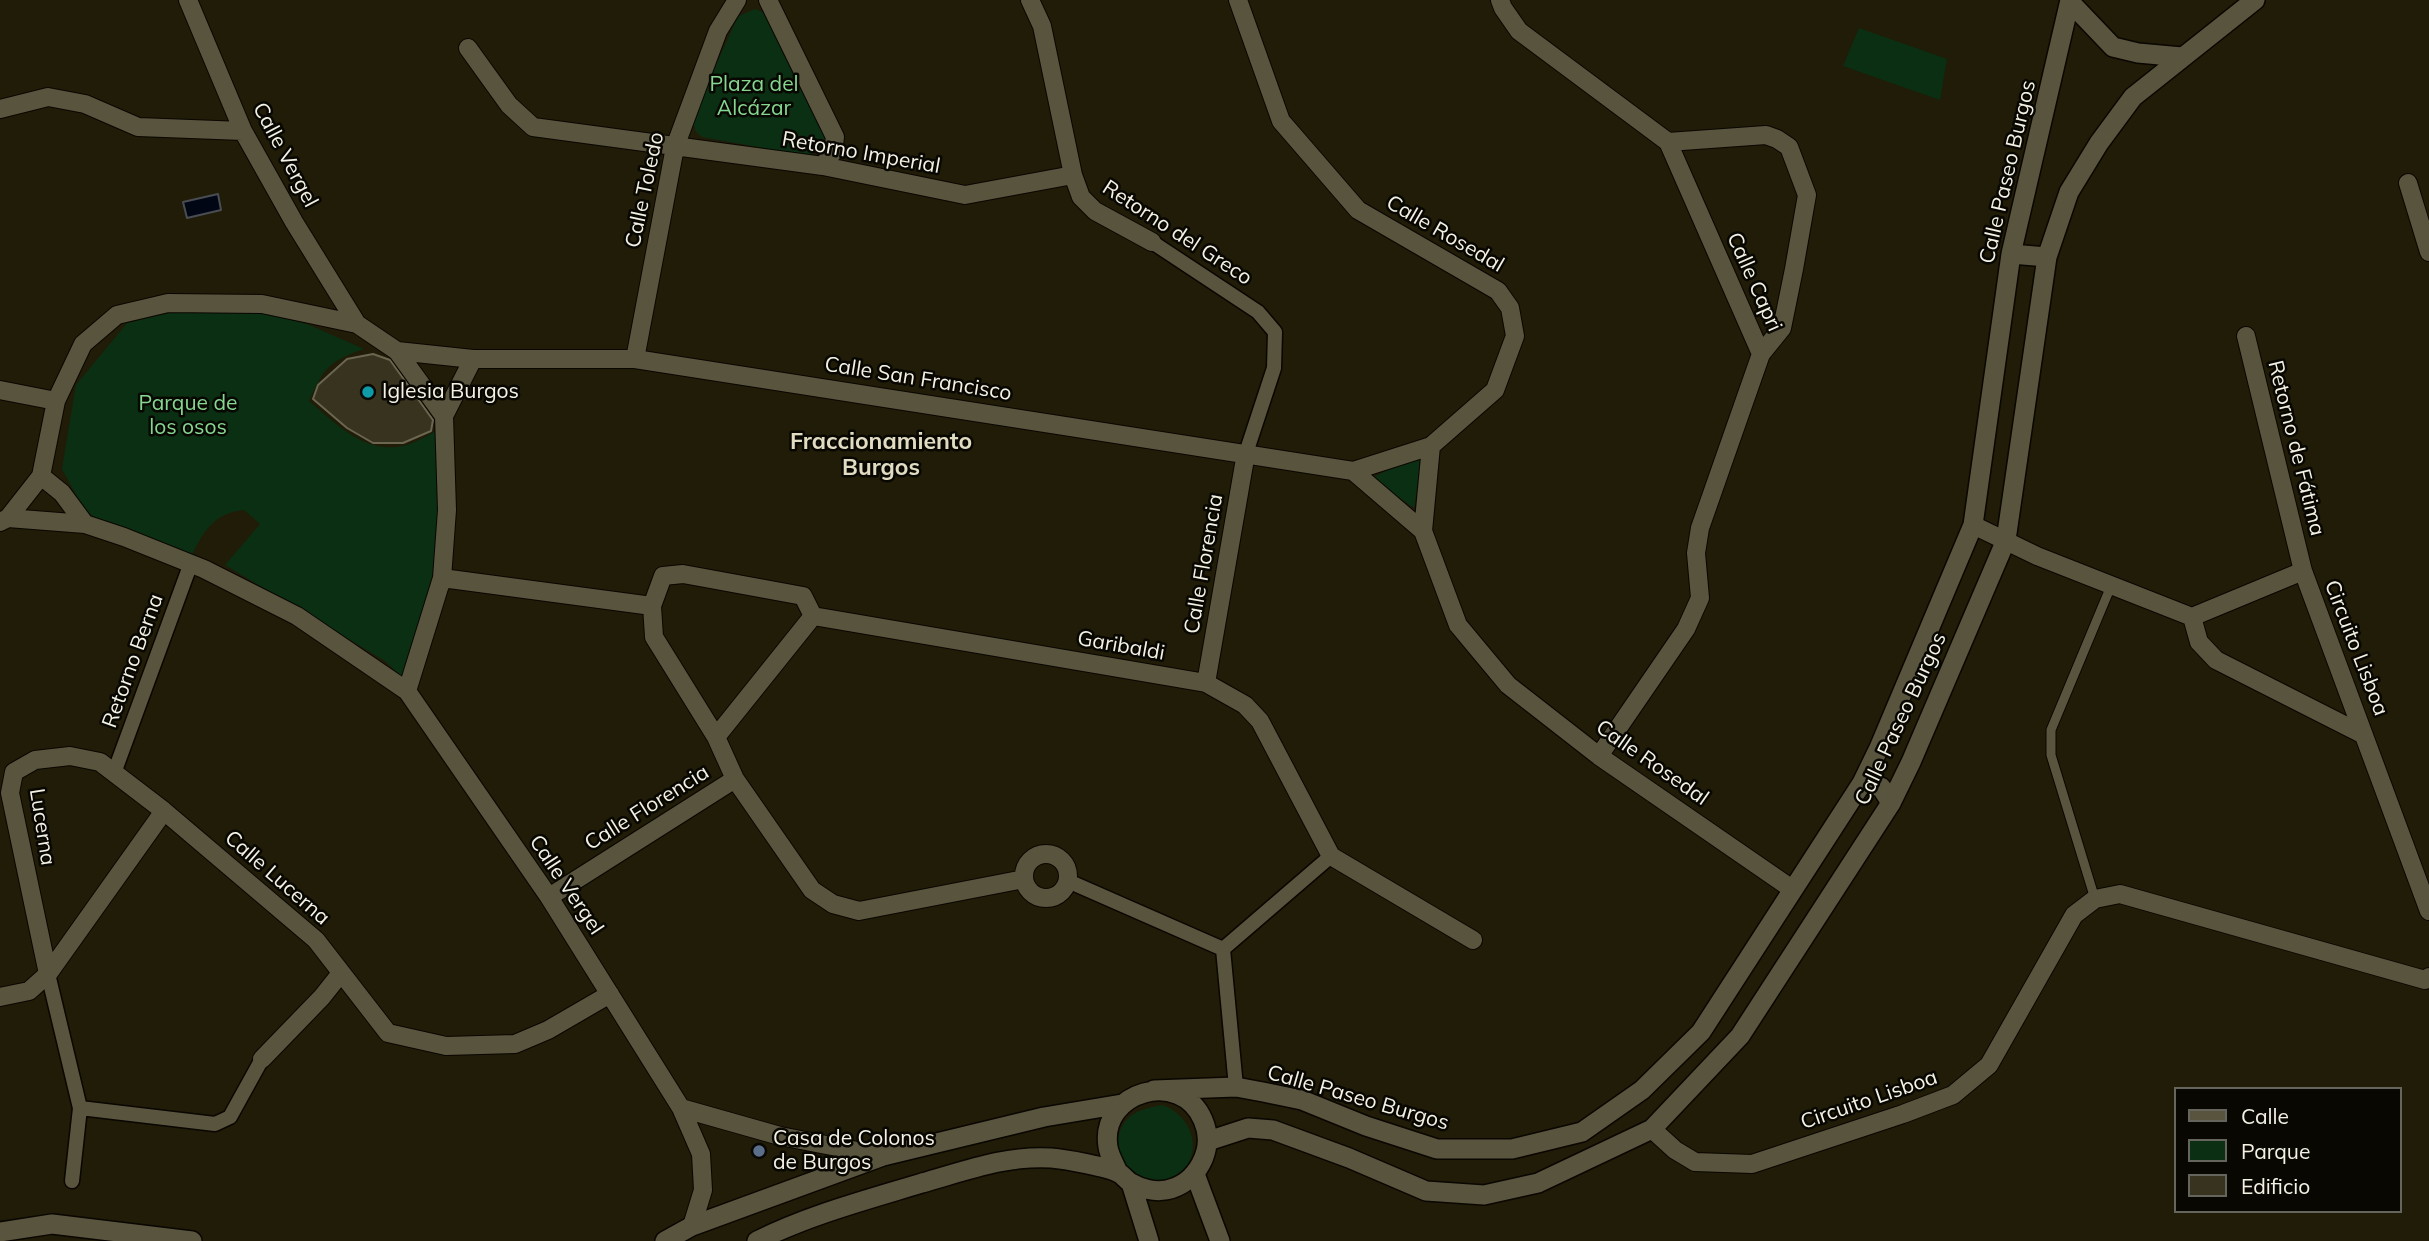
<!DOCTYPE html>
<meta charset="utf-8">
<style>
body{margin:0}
#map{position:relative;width:2429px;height:1241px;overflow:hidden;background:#201c08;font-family:Mulish,sans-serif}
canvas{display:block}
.legend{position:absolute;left:2174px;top:1087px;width:228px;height:126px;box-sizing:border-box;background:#080702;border:2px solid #66655d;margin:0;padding:9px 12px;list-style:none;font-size:21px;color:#f4f2e5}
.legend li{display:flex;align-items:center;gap:14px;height:35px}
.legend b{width:35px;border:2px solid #66655d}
</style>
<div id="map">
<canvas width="2429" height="1241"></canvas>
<ul class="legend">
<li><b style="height:9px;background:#59543e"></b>Calle</li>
<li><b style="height:19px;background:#0b2f13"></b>Parque</li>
<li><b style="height:19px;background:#37331f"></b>Edificio</li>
</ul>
</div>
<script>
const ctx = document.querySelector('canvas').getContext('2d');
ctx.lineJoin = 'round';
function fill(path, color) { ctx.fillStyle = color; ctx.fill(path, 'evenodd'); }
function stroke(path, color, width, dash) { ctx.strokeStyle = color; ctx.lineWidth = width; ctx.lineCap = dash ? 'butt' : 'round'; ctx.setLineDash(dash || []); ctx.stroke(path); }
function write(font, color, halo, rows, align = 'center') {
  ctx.font = font + ' Mulish,sans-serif'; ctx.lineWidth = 5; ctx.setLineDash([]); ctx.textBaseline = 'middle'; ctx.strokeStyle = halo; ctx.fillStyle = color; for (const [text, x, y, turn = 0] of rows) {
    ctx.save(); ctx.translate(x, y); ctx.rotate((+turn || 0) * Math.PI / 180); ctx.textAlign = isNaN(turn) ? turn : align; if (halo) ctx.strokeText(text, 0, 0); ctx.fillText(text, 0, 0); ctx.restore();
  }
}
fill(new Path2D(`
 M755 9 765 13 828 133C824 145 819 151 807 156L702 137 696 132 692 118 735 23 739 16Z
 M1859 28 1947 59 1940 100 1843 66Z
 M177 311 270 314 307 324 364 349C329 361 324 368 309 401 338 425 368 458 410 444 420 440 430 434 440 429L445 525 431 584 403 678 385 661 225 565 260 524 244 510C215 513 204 530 192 555L136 540 115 531 84 510 62 469 76 385 127 323Z
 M1423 452 1414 508 1372 478Z
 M1163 1105C1205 1122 1203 1178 1156 1181 1149 1181 1141 1179 1134 1177L1116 1154C1118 1120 1130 1110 1163 1105Z`), '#0b2f13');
const water = new Path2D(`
 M218 194 221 210 187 218 183 202Z`);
fill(water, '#000613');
stroke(water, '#494d52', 2);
const building = new Path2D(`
 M373 354 390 360 433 420 431 431 403 443H373L347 428 313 399 318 385 347 359Z`);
fill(building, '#37331f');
stroke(building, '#6b6650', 2);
const service = new Path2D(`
 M2095 899 2051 755V730L2111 586`);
const pedestrian = new Path2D(`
 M1152 242 1258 312 1275 332 1274 368 1246 453
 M114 773 191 563
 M1068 881 1223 949
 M1223 949 1331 856
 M1223 949 1236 1087
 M48 974 80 1108 72 1181
 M80 1108 215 1124 230 1117 262 1059`);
const minor = new Path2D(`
 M188 0 243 131 294 222 357 324
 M768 0 835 137 833 152 823 166
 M1030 0 1042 26 1073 175 1081 197 1095 211 1152 242
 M1238 0 1281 121 1358 210 1498 291 1510 308 1515 336 1495 390 1431 446 1423 531 1458 625 1508 685 1599 756 1792 889
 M1500 0 1503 8 1519 31 1668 142 1761 354
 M468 48 509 105 533 127 823 166 965 195 1073 175
 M0 109 48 97 85 104 138 127 243 131
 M2408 183 2429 252
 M2246 336 2303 571 2429 911
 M397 351 473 359H635L1353 471 1431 446
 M635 359 675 147 718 31 737 0
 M0 390 56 401
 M444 416 473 359
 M1353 471 1423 531
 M41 476 62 493 85 524
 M8 518 85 524 124 537 204 569 297 616 407 691 549 897 681 1108 701 1154 703 1190 692 1226
 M0 522 8 518 41 476 56 401 83 344 117 315 168 303 262 304 357 324 397 351 444 416 447 510 442 578 407 691
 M1973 525 2037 556 2192 617 2303 571
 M442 578 652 606
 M813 616 1206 683 1245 705 1260 721 1331 856 1473 940
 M813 616 803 596 683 574 663 576 652 606 654 637 716 737 735 779 812 890 833 904 859 911 1024 879
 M2192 617 2199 642 2216 660 2364 735
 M1206 683 1246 453
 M716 737 813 616
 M1599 756 1686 629 1700 598 1696 553 1700 528 1761 354 1782 328 1794 269 1807 195 1789 147 1777 139 1766 135 1668 142
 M1024 876a22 22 0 1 1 44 0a22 22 0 1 1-44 0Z
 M549 897 735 779
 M48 974 10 793 14 772 35 760 70 756 100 762 164 811 316 940 388 1033 446 1046 515 1044 548 1030 610 994
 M0 997 29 991 48 974 164 811
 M262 1059 322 997 341 973
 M681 1108 780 1136 883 1156
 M1652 1129 1675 1150 1695 1162 1752 1164 1903 1114 1953 1095 1989 1065 2074 915 2095 899 2120 894 2425 980 2429 977`);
const tertiary = new Path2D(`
 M2070 2 2113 47 2138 53 2182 57
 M2011 254 2047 257
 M1862 783 1881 787 1891 803
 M1154 1090 1236 1087 1263 1092 1302 1100 1366 1126 1437 1149H1512L1582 1132 1642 1090 1701 1032 1862 783 1879 748 1973 525 2011 254 2070 0
 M1208 1141 1248 1128 1273 1130 1349 1158 1426 1191 1484 1195 1538 1183 1652 1129 1740 1036 1891 803 1911 762 2006 540 2047 257 2069 192 2099 143 2133 97 2255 0
 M1195 1174 1220 1241
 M1131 1183 1149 1241
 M0 1232 52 1224 192 1241
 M665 1241 692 1226 883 1156 1044 1117 1122 1104
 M757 1241C809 1215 866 1200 922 1183 965 1171 1006 1155 1051 1158 1064 1159 1109 1167 1119 1173 1123 1175 1126 1180 1131 1183 1141 1189 1155 1192 1166 1190 1197 1184 1216 1149 1203 1120 1181 1068 1099 1091 1108 1147 1109 1155 1115 1165 1118 1172`);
stroke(service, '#0a0600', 11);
stroke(pedestrian, '#0a0600', 17);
stroke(minor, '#0a0600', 20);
stroke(tertiary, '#0a0600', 22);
stroke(service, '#59543e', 9);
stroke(pedestrian, '#59543e', 14);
stroke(minor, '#59543e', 18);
stroke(tertiary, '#59543e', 19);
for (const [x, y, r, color] of [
 [368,392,7,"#0f9aa8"],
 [759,1151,7,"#5c6f8a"]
]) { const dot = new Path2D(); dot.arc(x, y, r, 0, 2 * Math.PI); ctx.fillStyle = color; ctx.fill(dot); stroke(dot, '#080702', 2.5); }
write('21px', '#85d790', '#080702', [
 ["Plaza del",754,85],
 ["Alcázar",754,109],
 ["Parque de",188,404],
 ["los osos",188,428]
]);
write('21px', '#f4f2e5', '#080702', [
 ["Retorno Imperial",861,153,10],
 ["Calle Vergel",285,155,62],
 ["Calle Paseo Burgos",2008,172,-77],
 ["Calle Toledo",645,190,-78],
 ["Retorno del Greco",1177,233,33],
 ["Calle Rosedal",1445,234,30],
 ["Calle Capri",1754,282,66],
 ["Calle San Francisco",918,379,9],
 ["Retorno de Fátima",2296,448,76],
 ["Calle Florencia",1204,564,-80],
 ["Garibaldi",1121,646,10],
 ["Circuito Lisboa",2356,648,69],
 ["Retorno Berna",133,661,-70],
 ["Calle Paseo Burgos",1901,719,-65],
 ["Calle Rosedal",1652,763,35],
 ["Calle Florencia",647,808,-32],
 ["Lucerna",42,827,81],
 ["Calle Lucerna",277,878,41],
 ["Calle Vergel",566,885,56],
 ["Calle Paseo Burgos",1358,1098,16],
 ["Circuito Lisboa",1869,1100,-19]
]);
write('21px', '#f4f2e5', '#080702', [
 ["Iglesia Burgos",382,392],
 ["Casa de Colonos",773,1139],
 ["de Burgos",773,1163]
], 'left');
write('bold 23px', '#e0dbc1', '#080702', [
 ["Fraccionamiento",881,442],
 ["Burgos",881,468]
]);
</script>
